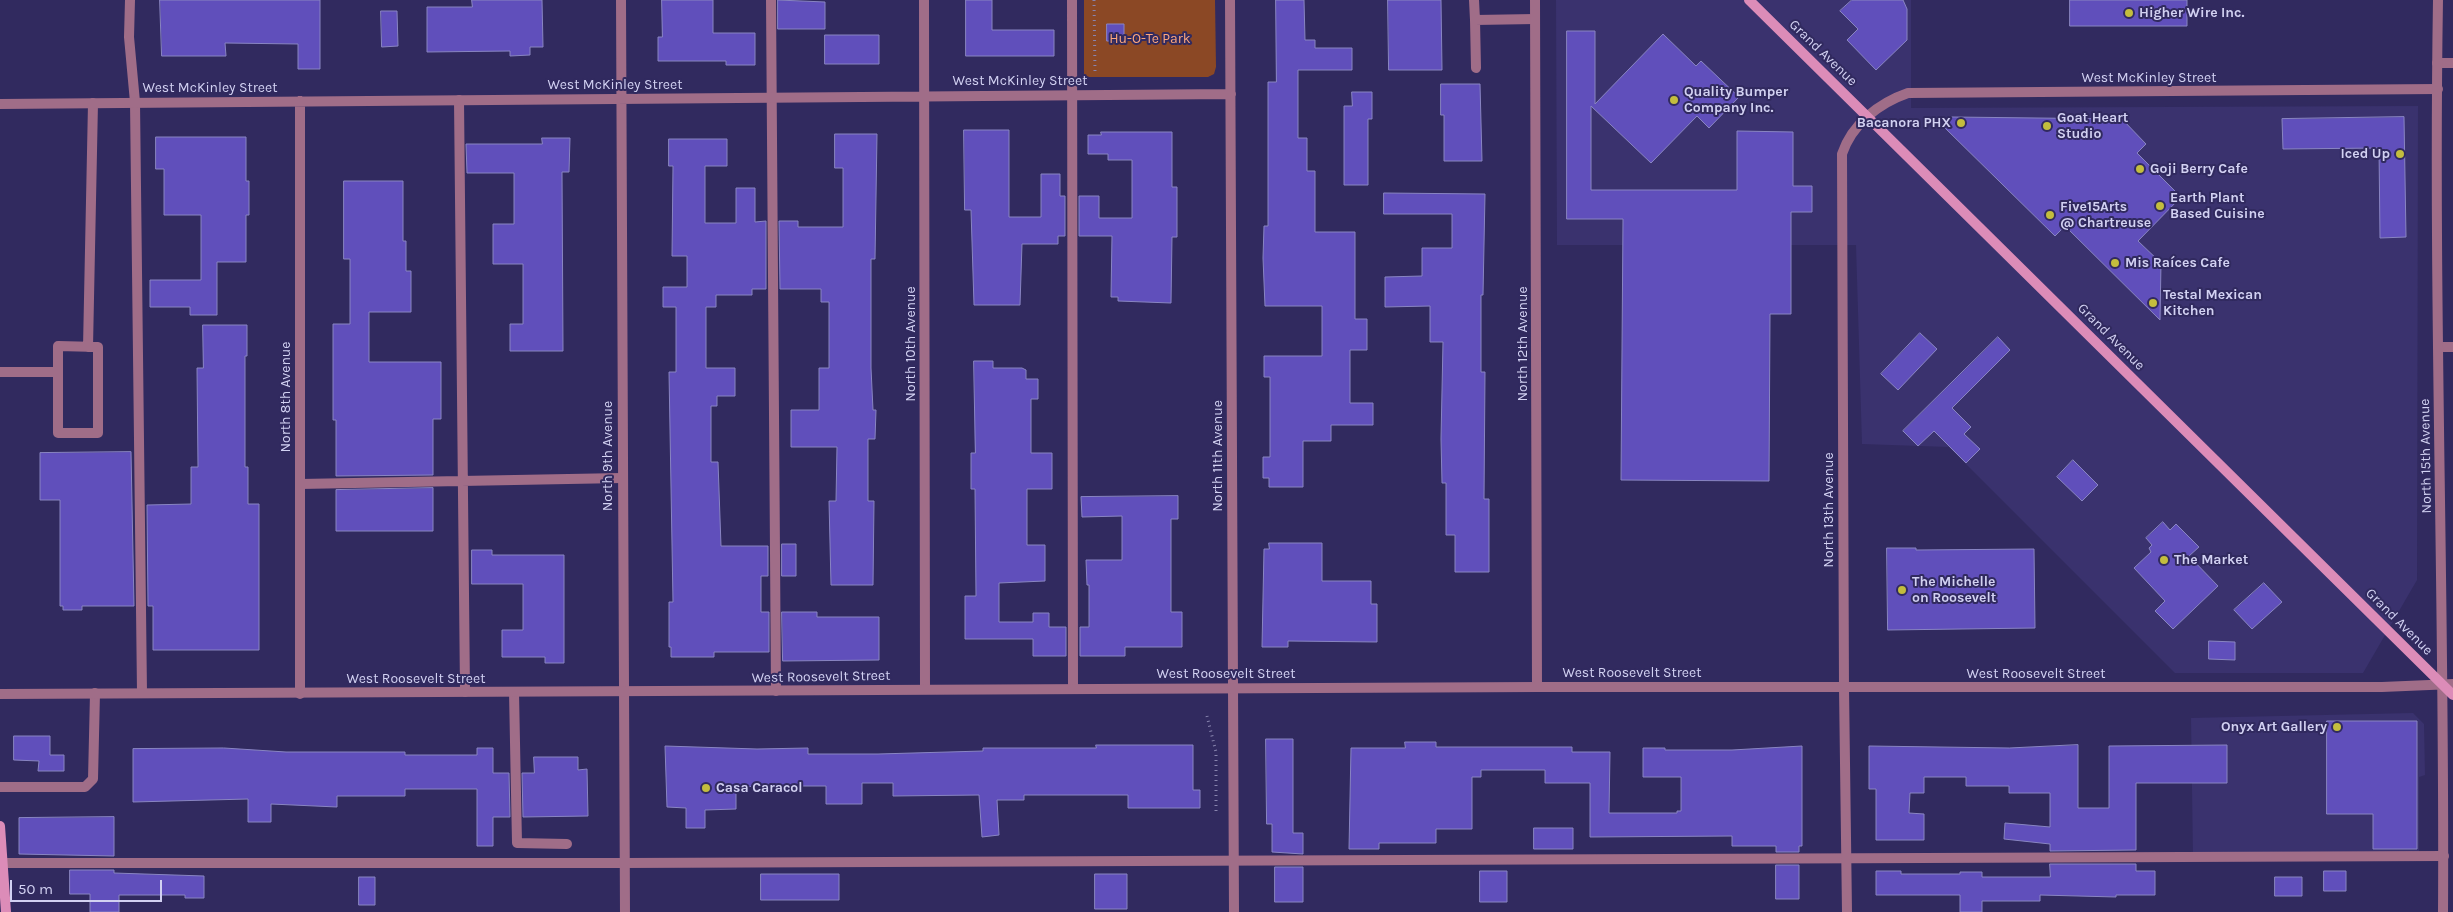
<!DOCTYPE html>
<meta charset="utf-8">
<style>
body{margin:0}
#map{position:relative;width:2453px;height:912px;overflow:hidden;background:#312a5f;font-family:Karla,sans-serif}
canvas{display:block}
.scale{position:absolute;left:10px;top:880px;width:152px;height:22px;box-sizing:border-box;border:2px solid #d2d1f2;border-top:0;padding-left:6px;font-size:15px;line-height:18px;white-space:nowrap;color:#d2d1f2;-webkit-text-stroke:4px #312a5f;paint-order:stroke}
</style>
<div id="map">
<canvas width="2453" height="912"></canvas>
<div class="scale">50 m</div>
</div>
<script>
const ctx = document.querySelector('canvas').getContext('2d');
ctx.lineJoin = 'round';
function fill(path, color) { ctx.fillStyle = color; ctx.fill(path, 'evenodd'); }
function stroke(path, color, width, dash) { ctx.strokeStyle = color; ctx.lineWidth = width; ctx.lineCap = dash ? 'butt' : 'round'; ctx.setLineDash(dash || []); ctx.stroke(path); }
function write(font, color, halo, rows, align = 'center') {
  ctx.font = font + ' Karla,sans-serif'; ctx.lineWidth = 4; ctx.setLineDash([]); ctx.textBaseline = 'middle'; ctx.strokeStyle = halo; ctx.fillStyle = color; for (const [text, x, y, turn = 0] of rows) {
    ctx.save(); ctx.translate(x, y); ctx.rotate((+turn || 0) * Math.PI / 180); ctx.textAlign = isNaN(turn) ? turn : align; if (halo) ctx.strokeText(text, 0, 0); ctx.fillText(text, 0, 0); ctx.restore();
  }
}
fill(new Path2D(`
 M1556 0H1911V108L2418 106 2417 580 2363 673H2175L1949 447 1862 444 1856 245H1557Z
 M2413 713 2424 724 2425 775 2419 777V856L2193 858 2191 718Z`), '#3a326e');
fill(new Path2D(`
 M1084 0H1215L1216 67 1214 74 1208 77H1084Z`), '#8b4825');
const building = new Path2D(`
 M160 0H320V69H298V44L225 43 226 56H162Z
 M472 0H542L543 47H530V55L510 56V51L427 52V7H472Z
 M662 0H713V33H755V65H726V61H658V37H662Z
 M778 0 825 2V29H778Z
 M966 0H992V30H1054V56H966Z
 M1276 0H1304L1305 40H1315V48H1352V70H1298V138H1307V171H1315V232H1355V319H1367V350H1350V403H1373V425H1331V441H1303V487H1269V478H1263V457H1270V377H1264V356H1322V306H1265L1263 258 1264 226H1268V82H1276Z
 M1388 0H1441L1442 70H1389Z
 M1852 0H1903L1907 9V40L1876 70 1847 40 1858 29 1840 11Z
 M2070 0H2187V26H2070Z
 M381 11H397L398 46 382 47Z
 M1107 24H1124V42L1107 41Z
 M1567 31H1595V104L1663 34 1696 66 1701 61 1739 97 1709 128 1697 116 1651 163 1591 106V190H1737V131L1793 132V186H1812V212H1791V314H1770L1769 481 1621 480 1623 219H1567Z
 M825 35H879V64H825Z
 M1441 84H1480L1482 161H1444V115H1441Z
 M1352 92H1372V119H1368V185H1344V106H1352Z
 M1952 117 2122 119 2146 144 2137 153 2181 197 2138 241 2161 263 2160 320 2065 226 2055 236 1945 128 1947 119Z
 M2404 117 2406 237 2380 238 2379 148 2283 149 2282 119Z
 M964 130H1009V217H1041V174H1060V196H1065V236H1058V244H1022L1020 305H974L971 210H965Z
 M1101 132H1172V187H1177V237H1172L1171 303 1118 301V297H1111L1112 236H1079V196H1099V218H1132V160H1108V154H1088V135H1101Z
 M835 134H877L875 259H871V368L873 410H876L875 439H868V501H874L873 585H831L829 501H836L837 447H791V410H819V368H829V302H821V289H780L779 221H798V227H843V168H835Z
 M156 137H246V181H249V215H246V262H217V315H190V307H150V280H201V215H164V169H156Z
 M542 138H570L569 172H562L563 351H510V324H523V264H493V224H514V173H467L466 144H542Z
 M669 139H727V166H705V223H736V188H755V222L766 221V289H752V295H716V307H706V368H735V396H717V406H711V462H718L721 546H768V576H761V612H769V652H714V657H671V647H669V602H673L669 372H676V307H663V287H687V256H672L673 166H669Z
 M344 181H403V241H406V271H411V312H369V362H441V419H433V475L336 476V420H333V324H350V259H344Z
 M1384 193 1485 194 1483 295H1481V372H1485L1484 499H1489V572H1455V535H1446V483H1442L1441 439 1443 342H1430V306L1385 307V277L1422 276V248H1452V214H1384Z
 M203 325H247V356H245V467H248V504H259V650H153V606H148L147 505 191 504V467H198L197 368H203Z
 M1920 333 1937 349 1898 390 1881 374Z
 M1998 337 2010 350 1952 408 1971 427 1964 434 1980 449 1966 463 1934 431 1918 446 1903 431Z
 M974 361H993V368H1022L1026 370V379H1038V399H1031V453H1052V489H1027V545H1045V581L999 583V622H1033V613H1049V627H1066V656H1033V639H965V596H976L975 489H971V453H975Z
 M131 452 134 606H82V610H63V606H60V500H40V453Z
 M2073 460 2098 485 2082 501 2057 477Z
 M433 488V531H336V490Z
 M1178 496V519H1171V612H1182V647H1125V656H1080V627H1089V585H1087L1086 560H1122V516L1082 517 1081 497Z
 M2163 522 2170 530 2176 524 2199 547 2189 556 2218 586 2173 629 2155 611 2165 601 2134 568 2151 552 2149 548 2152 545 2146 538Z
 M1269 543H1322V581H1371V604H1377V642L1288 641V647H1262L1264 549H1269Z
 M782 544H796V576H782Z
 M1887 548H1916V550L2034 549 2035 628 1888 630Z
 M472 550H492V555H564V663H545V657H502V630H523V584H472Z
 M2264 583 2282 602 2252 629 2234 610Z
 M782 612H817V617H879V660L783 661Z
 M2209 641 2235 642V660L2209 659Z
 M2327 721H2417V849H2373V814H2327Z
 M14 736H50V755H64V771H38L39 761 14 760Z
 M1266 739H1293V833H1303V854L1272 852V824H1267Z
 M1405 742H1436V747H1572V752H1610L1609 813H1677V811H1681V777H1643V748H1665V750H1732L1802 746V846H1799V852H1776V846H1732V836L1590 837V783H1545V770H1481V777H1472V829H1436V843H1379V849H1349L1351 748H1405Z
 M1096 745H1193V790H1200V808H1128V795H1024V800H997L999 835 982 837 979 795 893 796V783H862V804H826V786H755L736 788V809L705 810V828H686V808L667 807 665 746 757 749 808 748V754H878L983 751V748H1096Z
 M2078 745V808H2109V746L2227 745V783H2136V850L2050 851V844L2004 839 2005 823 2050 827V793H2009V786H1966V777H1924V793H1910L1909 813 1924 814V840H1876V789H1869V746L2009 748Z
 M224 748 286 752H405V755H477V748H493V773H509L510 817H493V846H477V789H405V796H337V807L271 804V822H248V799L133 802V749Z
 M534 757H578V770L587 769 588 816 523 817 522 773H534Z
 M114 817V856L19 854V818Z
 M1534 828H1573V849H1534Z
 M2050 864H2136V871H2155V895H2116V897L2040 895V901H1982V912H1960V895H1876V871H1901V874H1960V872H1982V877H2050Z
 M1776 865H1799V899H1776Z
 M1275 867H1303V902H1275Z
 M70 870H114V873L204 876V898H185V895H119V912H90V894H70Z
 M1480 871H1507V902H1480Z
 M2324 871H2346V891H2324Z
 M761 874H839V900H761Z
 M1095 874H1127V909H1095Z
 M359 877H375V905H359Z
 M2275 877H2302V896H2275Z`);
fill(building, '#604fbb');
stroke(building, '#8985c2', 1);
stroke(new Path2D(`
 M1094 0 1095 72
 M1207 716 1216 752V812`), '#8884ae', 3, [1, 4]);
stroke(new Path2D(`
 M130 0 129 37 135 102 142 693
 M771 0 776 691
 M1072 0 1073 689
 M1474 0 1475 20 1535 19
 M1475 20 1476 68
 M459 100 465 692
 M58 346 98 347V433H58Z
 M88 347 93 103
 M0 372H58
 M300 484 622 478
 M514 692 517 843 567 844
 M0 787H85L93 779 95 693
 M0 863H624L2444 856`), '#a06d88', 10);
stroke(new Path2D(`
 M621 0 625 912
 M924 0 925 689
 M1230 0 1234 912
 M1535 0 1537 687
 M2437 63H2453
 M0 104 1231 94
 M2438 347H2453
 M300 694V101
 M1847 912 1844 688 1842 154C1852 124 1879 103 1908 93L2438 89`), '#a06d88', 10);
stroke(new Path2D(`
 M2438 0C2433 304 2445 608 2443 912
 M0 694 1537 687H2382L2453 684`), '#a06d88', 10);
stroke(new Path2D(`
 M1749 0 2453 695
 M0 826 6 912`), '#dc8cb8', 10);
for (const [x, y, r, color] of [
 [2129,13,5,"#c3bd3e"],
 [1674,100,5,"#c3bd3e"],
 [1961,123,5,"#c3bd3e"],
 [2047,126,5,"#c3bd3e"],
 [2400,154,5,"#c3bd3e"],
 [2140,169,5,"#c3bd3e"],
 [2160,206,5,"#c3bd3e"],
 [2050,215,5,"#c3bd3e"],
 [2115,263,5,"#c3bd3e"],
 [2153,303,5,"#c3bd3e"],
 [2164,560,5,"#c3bd3e"],
 [1902,590,5,"#c3bd3e"],
 [2337,727,5,"#c3bd3e"],
 [706,788,5,"#c3bd3e"]
]) { const dot = new Path2D(); dot.arc(x, y, r, 0, 2 * Math.PI); ctx.fillStyle = color; ctx.fill(dot); stroke(dot, '#312a5f', 2); }
write('bold 14px', '#d2d1f2', '#312a5f', [
 ["Higher Wire Inc.",2139,13],
 ["Quality Bumper",1684,92],
 ["Company Inc.",1684,108],
 ["Goat Heart",2057,118],
 ["Studio",2057,134],
 ["Bacanora PHX",1951,123,"right"],
 ["Iced Up",2390,154,"right"],
 ["Goji Berry Cafe",2150,169],
 ["Earth Plant",2170,198],
 ["Based Cuisine",2170,214],
 ["Five15Arts",2060,207],
 ["@ Chartreuse",2060,223],
 ["Mis Raíces Cafe",2125,263],
 ["Testal Mexican",2163,295],
 ["Kitchen",2163,311],
 ["The Market",2174,560],
 ["The Michelle",1912,582],
 ["on Roosevelt",1912,598],
 ["Onyx Art Gallery",2327,727,"right"],
 ["Casa Caracol",716,788]
], 'left');
write('14px', '#fea87e', '#312a5f', [
 ["Hu-O-Te Park",1150,39]
]);
write('14px', '#d2d1f2', '#312a5f', [
 ["Grand Avenue",1823,53,44],
 ["West McKinley Street",2149,78],
 ["West McKinley Street",1020,81],
 ["West McKinley Street",615,85],
 ["West McKinley Street",210,88],
 ["Grand Avenue",2111,337,45],
 ["North 10th Avenue",911,344,-90],
 ["North 12th Avenue",1523,344,-90],
 ["North 8th Avenue",286,397,-90],
 ["North 9th Avenue",608,456,-90],
 ["North 11th Avenue",1218,456,-90],
 ["North 15th Avenue",2426,456,-91],
 ["North 13th Avenue",1829,510,-90],
 ["Grand Avenue",2399,622,45],
 ["West Roosevelt Street",1632,673],
 ["West Roosevelt Street",1226,674],
 ["West Roosevelt Street",2036,674],
 ["West Roosevelt Street",821,677,-1],
 ["West Roosevelt Street",416,679]
]);
</script>
